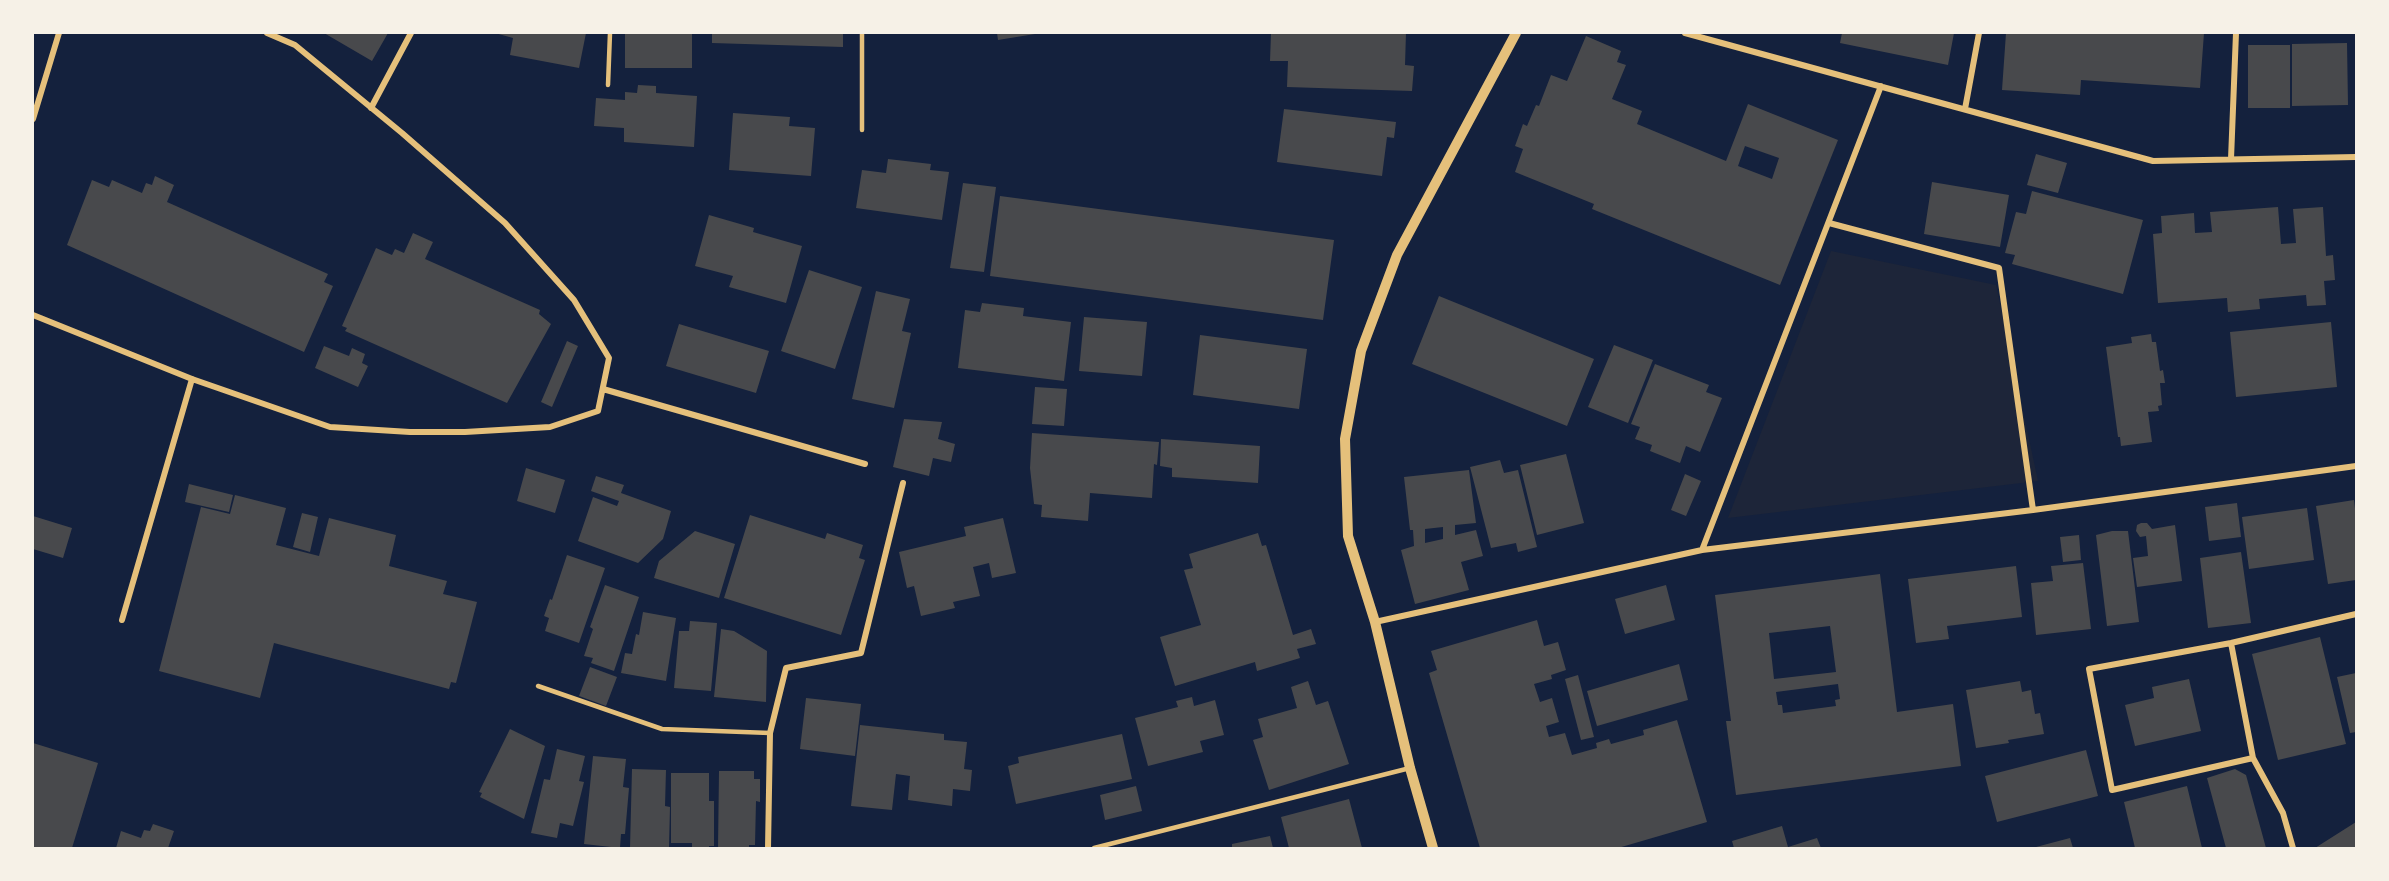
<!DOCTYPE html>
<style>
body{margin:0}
#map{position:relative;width:2389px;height:881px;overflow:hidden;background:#14213d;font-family:Montserrat,sans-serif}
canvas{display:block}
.frame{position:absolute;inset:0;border:34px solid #f6f1e7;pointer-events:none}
</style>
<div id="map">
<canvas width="2389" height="881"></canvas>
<div class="frame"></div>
</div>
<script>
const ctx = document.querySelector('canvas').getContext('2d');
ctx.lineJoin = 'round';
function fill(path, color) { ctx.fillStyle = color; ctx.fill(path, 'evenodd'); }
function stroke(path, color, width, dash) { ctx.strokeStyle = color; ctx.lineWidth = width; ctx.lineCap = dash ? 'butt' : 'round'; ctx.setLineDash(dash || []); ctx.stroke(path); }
fill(new Path2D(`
 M1831 251 1996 285 2038 481 1728 518Z`), '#1d2539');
fill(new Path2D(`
 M324 33H388L372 61Z
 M495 33H586L579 68 510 55 513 38Z
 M625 33H692V68H625Z
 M712 33H843V47L712 43Z
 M997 33H1034L1035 34 998 40Z
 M1271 33H1406L1405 65 1414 66 1412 91 1287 87 1288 61H1270Z
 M1842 33H1954L1948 65 1840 43Z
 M2006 33H2204L2200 88 2081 80 2080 95 2002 90Z
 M1586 36 1621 51 1617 62 1626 65 1612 99 1642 111 1637 124 1726 161 1748 104 1838 140 1780 285 1592 209 1594 204 1515 172 1523 149 1515 146 1523 124 1527 126 1536 105 1539 106 1551 75 1567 81ZM1745 146 1779 158 1772 179 1738 166Z
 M2347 43 2348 105 2292 106V44Z
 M2248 45H2290V108H2248Z
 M638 85 656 86V93L697 96 694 147 624 142V128L594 126 596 98 625 100V92L637 93Z
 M1284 109 1396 122 1394 138 1387 137 1382 176 1277 162Z
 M733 113 790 117 789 126 815 128 811 176 729 170Z
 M2036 154 2067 163 2058 193 2027 185Z
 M888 159 931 164 930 170 949 172 942 220 856 208 862 170 886 173Z
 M155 176 174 185 167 202 328 274 324 282 333 286 304 352 67 245 92 180 109 187 112 180 142 193 146 183 152 185Z
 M1932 182 2009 195 2000 247 1924 234Z
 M963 183 996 187 984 272 950 268Z
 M2032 191 2143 220 2123 294 2012 264 2015 255 2005 253 2016 212 2026 214Z
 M1000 196 1334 240 1323 320 990 276Z
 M2278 207 2281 244 2296 243 2293 209 2323 207 2326 256 2333 255 2335 280 2324 281 2326 305 2307 306 2306 295 2259 299 2260 309 2228 312 2227 298 2158 303 2153 234 2162 233 2161 216 2194 213 2195 233 2212 232 2210 212Z
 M709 215 754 228 753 232 802 246 786 303 729 287 733 276 695 266Z
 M413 233 433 242 425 259 540 310 539 314 551 324 507 403 345 331 347 328 342 326 376 248 392 255 395 249 404 253Z
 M809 270 862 287 835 369 781 351Z
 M876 291 910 299 902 331 911 333 894 408 852 399Z
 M1439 296 1594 359 1567 426 1412 364Z
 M982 303 1024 308 1023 316 1071 322 1064 381 958 368 965 310 980 312Z
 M1084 317 1147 322 1142 376 1079 371Z
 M2331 322 2337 387 2236 397 2230 332Z
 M679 324 769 351 756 393 666 366Z
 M2151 334 2152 342H2156L2160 371 2163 370 2165 383H2160L2162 405 2158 406 2159 411 2148 412 2152 442 2121 446 2120 437H2118L2106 347 2132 343 2131 337Z
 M1200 335 1307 349 1299 409 1193 395Z
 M567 341 578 346 552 407 541 402Z
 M1614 345 1653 360 1628 423 1588 407Z
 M324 346 349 356 352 348 365 354 362 363 368 366 358 387 315 368Z
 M1655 364 1709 385 1706 392 1722 398 1700 452 1686 446 1680 463 1650 451 1652 445 1635 439 1640 427 1631 424Z
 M1035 387 1067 389 1064 426 1032 424Z
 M904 419 942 422 938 439 955 444 951 462 933 458 929 476 893 467Z
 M1032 433 1159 442 1157 465 1154 464 1152 498 1090 493 1088 521 1041 517 1042 505 1034 504 1030 468Z
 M1161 439 1260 446 1258 483 1172 477V468L1160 466Z
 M1566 454 1584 523 1537 535 1520 465Z
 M1500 460 1504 473 1518 470 1537 547 1518 552 1516 543 1491 548 1470 467Z
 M526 468 565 480 555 513 517 501Z
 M1469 470 1476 523 1455 525V535L1476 530 1483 556 1461 562 1469 590 1415 604 1401 550 1414 546 1413 530H1410L1404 477ZM1443 527V539L1425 543V529Z
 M1685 474 1701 481 1686 516 1671 510Z
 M596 476 624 485 621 493 671 511 663 539 638 563 578 541 593 497 617 506 619 501 591 491Z
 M189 484 233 495 229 512 185 502Z
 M235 495 286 508 276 545 319 556 329 518 396 535 389 566 447 581 443 594 477 602 456 683 451 682 449 689 274 643 260 698 159 671 201 507 230 514Z
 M2354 500 2356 517V580L2328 584 2316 506Z
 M2237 503 2241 537 2209 541 2205 507Z
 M2307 508 2314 560 2249 569 2242 517Z
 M302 513 318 517 310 552 293 547Z
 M750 515 825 539 827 533 863 545 859 558 865 560 841 635 724 598Z
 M33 516 72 528 63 558 33 549Z
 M1003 518 1016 573 992 578 989 563 973 567 980 596 953 602 955 608 921 616 914 586 907 588 899 552 966 536 964 527Z
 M2141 523H2147L2152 529 2175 525 2182 581 2137 587 2133 558 2148 556 2146 536 2140 537 2136 531 2137 525Z
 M695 531 735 544 719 598 654 578 659 561Z
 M2112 531H2128L2139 622 2107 626 2096 535Z
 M1258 533 1262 546 1266 545 1293 635 1311 629 1316 644 1297 649 1300 658 1257 671 1255 662 1175 686 1160 637 1201 625 1184 570 1193 568 1189 554Z
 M2079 535 2081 560 2063 562 2060 537Z
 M2241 552 2251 623 2208 628 2200 558Z
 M567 555 605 568 579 643 545 631 549 618 544 616 550 599 552 600Z
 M2083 563 2091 629 2036 635 2031 583 2053 581 2051 566Z
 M2016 566 2022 617 1947 626 1949 639 1916 643 1908 579Z
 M1880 574 1897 712 1953 704 1961 766 1736 795 1726 721H1731L1715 595ZM1830 626 1836 672 1774 679 1769 633ZM1838 684 1840 699 1835 700 1836 706 1783 713 1782 705H1778L1776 692Z
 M605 585 639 597 614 671 591 663 593 658 584 656 593 629 590 627Z
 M1666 585 1675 620 1625 634 1615 599Z
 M643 612 676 618 666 681 621 673 625 653 632 654 636 634 639 635Z
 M1537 620 1544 646 1558 642 1566 670 1551 675 1552 679 1534 684 1540 702 1552 698 1559 722 1546 726 1549 737 1565 733 1572 755 1597 748 1596 743 1609 739 1611 744 1644 735 1643 730 1677 720 1707 822 1618 848H1480L1429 673 1437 670 1431 651Z
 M690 621 717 623 711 691 674 688 679 631H689Z
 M721 629 734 631 767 651 766 702 714 697Z
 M2320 637 2346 744 2278 760 2252 654Z
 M1679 664 1688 700 1597 726 1587 691Z
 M590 667 617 677 606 706 579 696Z
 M2356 673V732L2350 733 2337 677Z
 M1578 675 1594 737 1581 740 1565 679Z
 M2189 679 2201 731 2135 746 2125 705 2154 698 2152 687Z
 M1308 681 1316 705 1328 701 1349 764 1269 790 1253 740 1263 737 1258 719 1297 708 1291 687Z
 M2020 681 2022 692 2031 690 2035 714 2040 713 2044 734 2008 740 2009 743 1976 748 1966 690Z
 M1192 697 1194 706 1215 700 1224 735 1200 741 1203 752 1148 766 1135 718 1178 707 1176 701Z
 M806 698 861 704 855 756 800 749Z
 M860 725 944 734V740L967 742 964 769 972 770 970 791 953 789 952 806 908 800 910 776 896 774 892 810 851 806Z
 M510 729 545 746 524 819 480 797 482 793 479 792Z
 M1122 734 1132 779 1016 804 1008 766 1019 763 1018 757Z
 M33 743 98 763 72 848H33Z
 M557 749 585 756 579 781 584 782 573 826 560 823 557 838 531 833 544 779 550 780Z
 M2086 750 2098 796 1997 822 1985 776Z
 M593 756 626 759 623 787 629 788 625 834H621L620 848 584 844Z
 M632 769 666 770 665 806 670 807 669 848H630Z
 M2235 769 2246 775 2266 848H2226L2207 778Z
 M719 771H754V779H760V802L756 801 755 845H749V848H718Z
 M671 773H709V801H714V846H709V848H692V843H671Z
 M1136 786 1142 811 1105 820 1100 795Z
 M2187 786 2202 848H2135L2124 802Z
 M1349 799 1362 848H1289L1281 817Z
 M2356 822V848H2315Z
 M153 824 174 831 168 848H116L121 831 141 838 144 830 150 831Z
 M1782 826 1788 847 1817 838 1821 848H1734L1732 841Z
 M1270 836 1273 848H1232V844Z
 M2070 838 2073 848H2036V847Z`), '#48494c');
stroke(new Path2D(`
 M862 33V130
 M608 85 610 33
 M538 686 662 729 770 733
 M1094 848 1410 768`), '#e5c07b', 4.5);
stroke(new Path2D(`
 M1685 33 2153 161 2356 157
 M371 108 411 33
 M1965 109 1979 33
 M33 119 59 33
 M2231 159 2236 33
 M1829 223 1999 268 2033 510
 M33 315 192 379 330 427 410 432H465L550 427 598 411 609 358 574 300 505 223 402 133 295 45 267 33
 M603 389 865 464
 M1702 550 1881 86
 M122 620 192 379
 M1375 622 1702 550 2033 510 2356 466
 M2231 643 2253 758
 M768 848 770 733 786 668 861 653 903 483
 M2293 848 2283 813 2253 758 2112 790 2089 669 2231 643 2356 614`), '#e5c07b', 6);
stroke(new Path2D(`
 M1433 848 1410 768 1375 622 1348 536 1345 439 1361 351 1397 255 1516 33`), '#e5c07b', 10);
</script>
